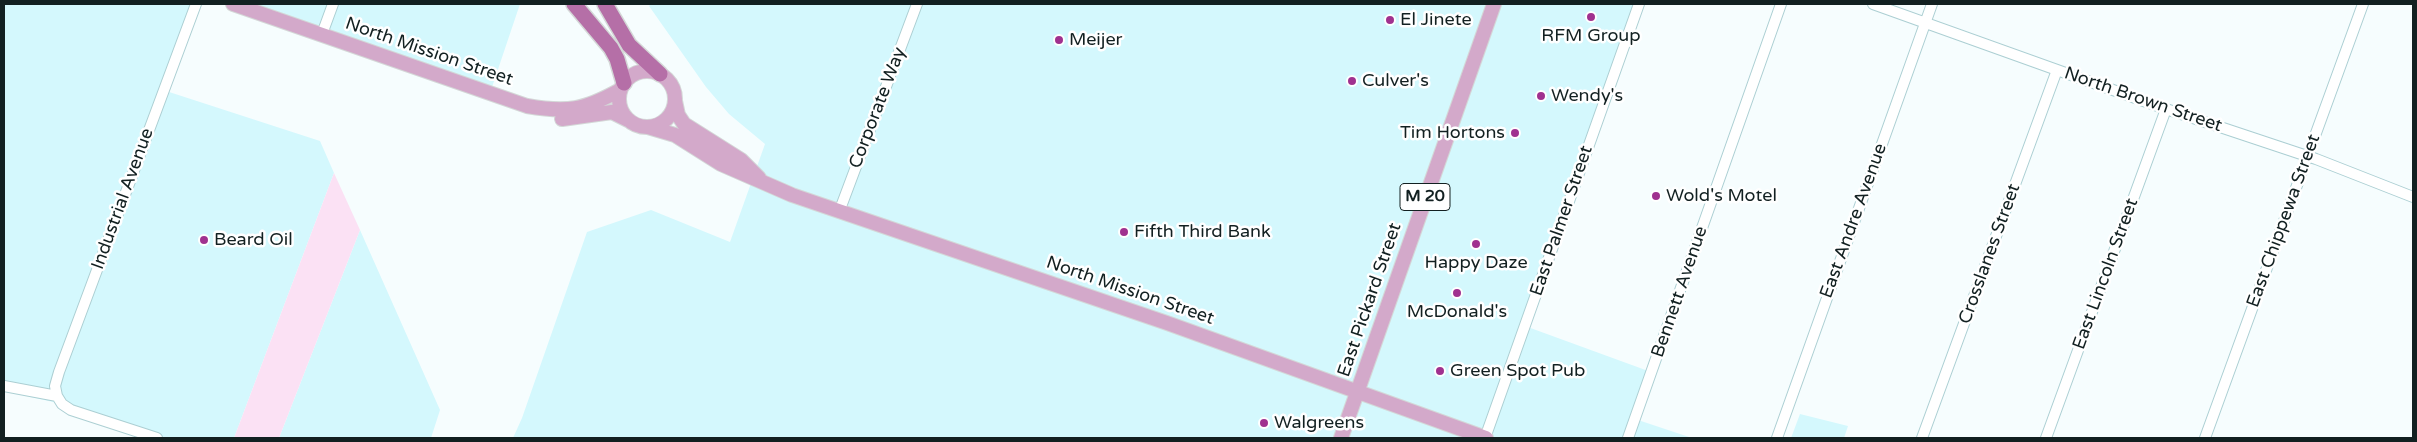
<!DOCTYPE html>
<style>
body{margin:0}
#map{position:relative;width:2417px;height:442px;overflow:hidden;background:#f6fdfe;font-family:"Varela Round",sans-serif}
canvas{display:block}
.frame{position:absolute;inset:0;border:5px solid #122021;pointer-events:none}
</style>
<div id="map">
<canvas width="2417" height="442"></canvas>
<div class="frame"></div>
</div>
<script>
const ctx = document.querySelector('canvas').getContext('2d');
ctx.lineJoin = 'round';
function fill(path, color) { ctx.fillStyle = color; ctx.fill(path, 'evenodd'); }
function stroke(path, color, width, dash) { ctx.strokeStyle = color; ctx.lineWidth = width; ctx.lineCap = dash ? 'butt' : 'round'; ctx.setLineDash(dash || []); ctx.stroke(path); }
function write(font, color, halo, rows, align = 'center') {
  ctx.font = font + ' "Varela Round",sans-serif'; ctx.lineWidth = 5; ctx.setLineDash([]); ctx.textBaseline = 'middle'; ctx.strokeStyle = halo; ctx.fillStyle = color; for (const [text, x, y, turn = 0] of rows) {
    ctx.save(); ctx.translate(x, y); ctx.rotate((+turn || 0) * Math.PI / 180); ctx.textAlign = isNaN(turn) ? turn : align; if (halo) ctx.strokeText(text, 0, 0); ctx.fillText(text, 0, 0); ctx.restore();
  }
}
fill(new Path2D(`
 M4 4H196L163 90 320 141 334 173 234 438H161L62 404 4 391Z
 M237 4H520L490 93Z
 M651 4H1639L1525 326 1651 372 1635 419 1692 438H513L522 418 587 232 651 210 730 242 765 144 729 114 706 87 649 6Z
 M360 230 440 410 431 438H279Z
 M1800 414 1848 426 1844 438H1791Z`), '#d4f8fd');
fill(new Path2D(`
 M334 173 360 230 279 438H234Z`), '#fbe1f4');
const minor = new Path2D(`
 M1873 4 2166 109 2316 159 2413 197
 M322 34 333 4
 M839 212 917 4
 M4 386 57 396 62 404 71 410 157 438
 M57 396 55 386 59 372 196 4
 M1485 438 1639 4
 M1628 438 1781 4
 M1777 438 1932 4
 M1922 438 2057 70
 M2046 438 2166 109
 M2205 438 2363 4`);
const major = new Path2D(`
 M233 4 527 106C568 113 584 110 620 90
 M619 99a28 28 0 1 1 56 0a28 28 0 1 1-56 0Z
 M675 101 678 115 684 124 741 160 759 178
 M562 119 612 112 628 120
 M648 127 675 135 721 164 792 195 1167 323 1486 438
 M1341 438 1494 4`);
const highway = new Path2D(`
 M574 4 611 48 617 59 624 83
 M605 4 629 45 660 74`);
stroke(minor, '#accfd3', 12);
stroke(major, '#d4d7d7', 16);
stroke(highway, '#d4d7d7', 18);
stroke(minor, '#fff', 10);
stroke(major, '#d3a9ca', 14);
stroke(highway, '#b56fa7', 15);
for (const [x, y, r, color] of [
 [1591,17,5,"#a0318f"],
 [1390,20,5,"#a0318f"],
 [1059,40,5,"#a0318f"],
 [1352,81,5,"#a0318f"],
 [1541,96,5,"#a0318f"],
 [1515,133,5,"#a0318f"],
 [1656,196,5,"#a0318f"],
 [1124,232,5,"#a0318f"],
 [204,240,5,"#a0318f"],
 [1476,244,5,"#a0318f"],
 [1457,293,5,"#a0318f"],
 [1440,371,5,"#a0318f"],
 [1264,423,5,"#a0318f"]
]) { const dot = new Path2D(); dot.arc(x, y, r, 0, 2 * Math.PI); ctx.fillStyle = color; ctx.fill(dot); stroke(dot, '#fff', 2); }
for (const [x, y, w] of [
 [1425,197,50]
]) { const box = new Path2D(); box.roundRect(x - w / 2, y - 13.5, w, 27, 4); ctx.fillStyle = '#fff'; ctx.fill(box); stroke(box, '#122021', 1); }
write('bold 16px', '#122021', null, [
 ["M 20",1425,197]
]);
write('18px', '#122021', '#fff', [
 ["El Jinete",1400,20],
 ["RFM Group",1591,36,"center"],
 ["Meijer",1069,40],
 ["Culver's",1362,81],
 ["Wendy's",1551,96],
 ["Tim Hortons",1505,133,"right"],
 ["Wold's Motel",1666,196],
 ["Fifth Third Bank",1134,232],
 ["Beard Oil",214,240],
 ["Happy Daze",1476,263,"center"],
 ["McDonald's",1457,312,"center"],
 ["Green Spot Pub",1450,371],
 ["Walgreens",1274,423]
], 'left');
write('18px', '#122021', '#fff', [
 ["North Mission Street",429,52,19],
 ["North Brown Street",2143,100,19],
 ["Corporate Way",878,108,-69],
 ["Industrial Avenue",123,199,-70],
 ["East Palmer Street",1562,221,-71],
 ["East Andre Avenue",1854,221,-70],
 ["East Chippewa Street",2284,221,-70],
 ["Crosslanes Street",1990,254,-70],
 ["East Lincoln Street",2106,274,-70],
 ["North Mission Street",1130,291,19],
 ["Bennett Avenue",1680,292,-71],
 ["East Pickard Street",1370,300,-71]
]);
</script>
